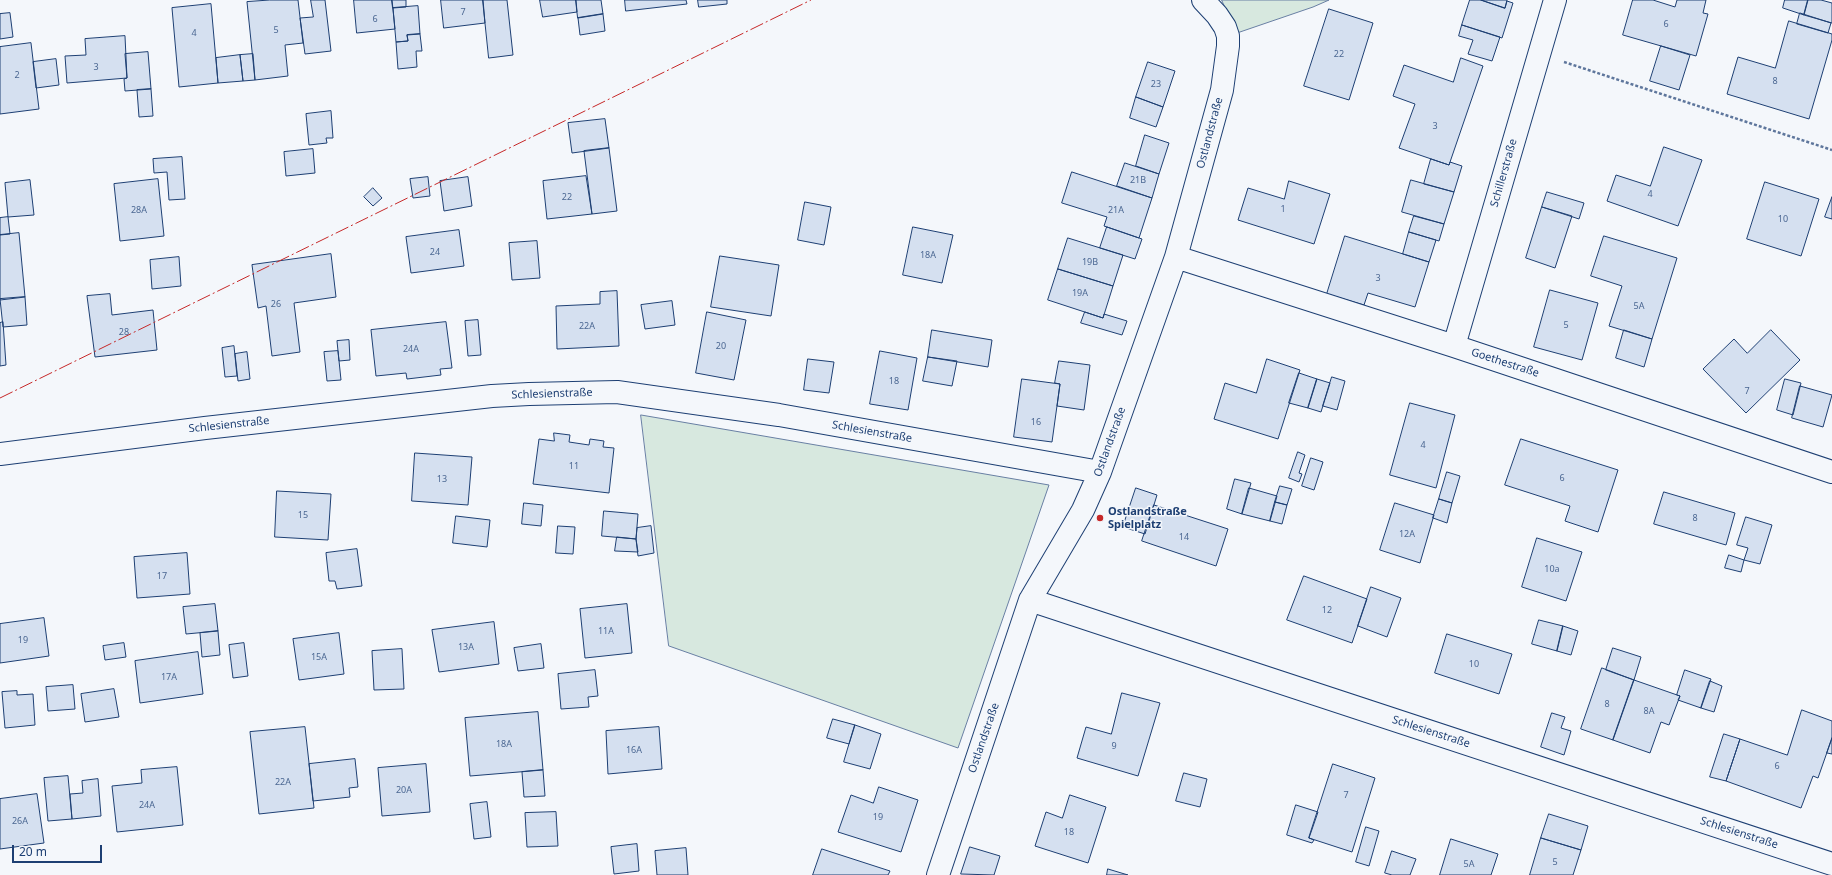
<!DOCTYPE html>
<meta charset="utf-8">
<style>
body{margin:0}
#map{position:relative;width:1832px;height:875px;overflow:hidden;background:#f4f7fb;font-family:"Noto Sans",sans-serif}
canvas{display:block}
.scale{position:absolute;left:12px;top:845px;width:90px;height:18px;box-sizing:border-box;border:2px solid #1d3f73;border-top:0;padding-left:5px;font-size:12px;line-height:14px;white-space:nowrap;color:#1d3f73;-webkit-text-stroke:3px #f4f7fb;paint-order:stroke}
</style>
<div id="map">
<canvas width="1832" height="875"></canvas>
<div class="scale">20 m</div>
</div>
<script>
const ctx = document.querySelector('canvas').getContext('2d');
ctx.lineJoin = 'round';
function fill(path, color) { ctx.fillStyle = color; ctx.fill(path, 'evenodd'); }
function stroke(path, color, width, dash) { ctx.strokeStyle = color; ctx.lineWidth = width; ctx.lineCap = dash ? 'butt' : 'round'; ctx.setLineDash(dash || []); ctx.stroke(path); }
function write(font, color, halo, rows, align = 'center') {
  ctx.font = font + ' "Noto Sans",sans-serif'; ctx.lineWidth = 3; ctx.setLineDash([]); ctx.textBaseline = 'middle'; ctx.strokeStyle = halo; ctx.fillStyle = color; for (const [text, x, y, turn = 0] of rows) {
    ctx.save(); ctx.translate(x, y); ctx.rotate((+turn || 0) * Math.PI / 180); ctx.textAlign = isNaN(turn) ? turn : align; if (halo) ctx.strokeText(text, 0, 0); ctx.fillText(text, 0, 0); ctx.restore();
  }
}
const green = new Path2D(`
 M1222 0H1329L1313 7 1237 33Z
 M641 415 1049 485 958 748 669 646Z`);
fill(green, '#d7e8df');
stroke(green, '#687fa3', 1);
const building = new Path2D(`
 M270 0H298L303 43 285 45 288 76 255 80 247 2Z
 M311 0H325L331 51 305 54 300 18 313 17Z
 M354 0H392L395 29 357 33Z
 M392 0H406V7L393 8Z
 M441 0H483L485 23 444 28Z
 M483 0H507L513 55 489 58Z
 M540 0H576L577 12 543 17Z
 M576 0H601L603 14 578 18Z
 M625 0H686L687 4 626 11Z
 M698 0H727V4L699 7Z
 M1470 0H1481L1505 8 1507 1 1513 3 1502 38 1462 25Z
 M1481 0H1507L1505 8Z
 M1633 0H1653L1675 7 1677 0H1706L1703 13 1708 14 1696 56 1623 35Z
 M1785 0H1808L1804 15 1783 8Z
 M1808 0H1821L1832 3V23L1804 15Z
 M211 4 218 83 179 87 172 8Z
 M418 6 420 34 407 35 408 41 396 42 393 8Z
 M1329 9 1373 23 1349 100 1304 86Z
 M10 13 13 37 0 39V14Z
 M1800 13 1831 23 1828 33 1797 24Z
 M603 14 605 31 580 35 578 18Z
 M1789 21 1832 34V40L1809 119 1727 94 1738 57 1775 68Z
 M1462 25 1500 37 1492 61 1468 54 1473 40 1459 36Z
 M420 34 422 51H416L417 67 398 69 396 42 408 41 407 35Z
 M125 36 127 78 67 83 65 56 86 55 85 39Z
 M31 43 39 109 0 114V47Z
 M1661 46 1690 55 1679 90 1650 81Z
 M148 52 151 89 125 91 124 79 127 78 125 54Z
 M253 54 255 80 243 81 240 55Z
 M240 55 243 81 218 83 216 58Z
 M1461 58 1483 66 1449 165 1399 148 1415 104 1393 96 1404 65 1453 82Z
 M56 59 59 85 36 88 33 62Z
 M1148 62 1175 71 1163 107 1136 97Z
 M151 89 153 116 139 117 137 90Z
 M1136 97 1163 107 1156 127 1130 118Z
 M331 111 333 138H326L327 143 309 145 306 114Z
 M605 119 609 148 572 153 568 123Z
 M1145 135 1169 143 1159 174 1136 166Z
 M1664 147 1702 160 1678 226 1607 201 1616 175 1650 186Z
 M609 148 617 211 592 214 584 151Z
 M313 149 315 173 286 176 284 152Z
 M182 157 185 199 169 200 167 172 154 173 153 159Z
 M1431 159 1449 165 1450 162 1462 166 1454 192 1424 184Z
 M1125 163 1159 174 1152 198 1117 186Z
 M1072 172 1152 198 1139 238 1104 226 1107 217 1062 203Z
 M586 176 592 214 547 219 543 181Z
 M428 177 430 196 413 198 410 179Z
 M468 177 472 206 444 211 440 181Z
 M158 179 164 236 120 241 114 184Z
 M30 180 34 215 8 217 5 183Z
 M1411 180 1454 192 1444 224 1402 212Z
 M1289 181 1330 194 1314 244 1238 220 1248 188 1284 199Z
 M1765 182 1819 199 1801 256 1747 239Z
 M373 188 382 198 373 206 364 197Z
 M1547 192 1584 203 1579 219 1542 207Z
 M1832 197V219L1825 217Z
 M805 202 831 207 824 245 798 240Z
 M1542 207 1572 216 1555 268 1526 258Z
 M1414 216 1444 224 1439 241 1409 232Z
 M8 217 10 234 0 235V218Z
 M913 227 953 235 942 283 903 275Z
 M1107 227 1142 239 1135 259 1100 248Z
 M459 230 464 266 411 273 406 237Z
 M1409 232 1436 240 1429 262 1403 254Z
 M19 233 25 297 0 300V235Z
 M1345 236 1429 262 1415 307 1368 293 1364 305 1327 294Z
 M1604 236 1677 258 1652 339 1609 326 1622 286 1591 276Z
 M1068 238 1123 255 1113 286 1058 269Z
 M537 241 540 278 512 280 509 243Z
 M331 254 336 297 294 303 300 352 272 356 266 306 258 308 252 265Z
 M720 256 779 265 771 316 711 307Z
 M179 257 181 286 152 289 150 260Z
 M1058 269 1113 286 1103 318 1048 300Z
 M1550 290 1598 303 1582 360 1534 347Z
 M617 291 619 346 557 349 556 306 600 304V292Z
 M110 294 112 315 153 310 157 350 95 357 87 296Z
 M25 297 27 325 3 327 0 299Z
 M672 301 675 325 645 329 641 305Z
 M707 312 746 320 734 380 696 373Z
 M1085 312 1103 318 1104 314 1127 321 1122 335 1081 323Z
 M478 320 481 355 468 356 465 321Z
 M3 322 6 365 0 366V323Z
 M446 322 452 368 440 369 441 375 407 379 406 373 376 376 371 330Z
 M932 330 992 340 988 367 928 357Z
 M1624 330 1652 339 1644 367 1616 358Z
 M1771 330 1800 360 1746 413 1703 369 1734 339 1747 353Z
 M349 340 350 360 339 361 337 341Z
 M234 346 237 376 225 377 222 348Z
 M338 351 341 380 327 381 324 352Z
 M880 351 917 358 908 410 870 404Z
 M247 352 250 379 238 381 235 354Z
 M928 357 957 361 952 386 923 381Z
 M808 359 834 362 829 393 804 390Z
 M1267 359 1300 370 1278 439 1214 419 1225 383 1256 393Z
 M1059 361 1090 365 1084 410 1057 406 1060 384 1055 383Z
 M1299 373 1317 379 1308 408 1289 403Z
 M1332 377 1345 381 1337 410 1323 406Z
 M1022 379 1060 384 1052 442 1014 437Z
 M1317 379 1330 383 1321 412 1308 408Z
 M1785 379 1801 383 1793 415 1777 410Z
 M1800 386 1832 395 1823 427 1792 418Z
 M1410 403 1455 415 1436 488 1390 475Z
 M554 433 570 435 569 442 589 445 590 439 604 441 603 447 614 448 609 493 533 484 539 439 554 441Z
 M1521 439 1618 470 1598 532 1565 521 1570 506 1505 485Z
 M1298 452 1305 455 1299 473 1302 474 1299 482 1289 478Z
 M415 453 472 457 468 505 412 501Z
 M1311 458 1323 462 1314 490 1302 486Z
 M1447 472 1460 476 1452 503 1439 499Z
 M1235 479 1251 483 1242 514 1227 509Z
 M1280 486 1292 489 1287 505 1275 502Z
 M1136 488 1157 495 1145 534 1123 527Z
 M1249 488 1277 496 1270 521 1242 514Z
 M277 491 331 494 328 540 275 537Z
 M1664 492 1735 513 1726 545 1654 524Z
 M1439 499 1452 503 1447 523 1433 518Z
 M1275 502 1287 505 1282 524 1270 521Z
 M524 503 543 505 541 526 522 524Z
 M1395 503 1434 515 1420 563 1380 550Z
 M1154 505 1228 529 1216 566 1142 541Z
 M604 511 638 514 636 539 602 536Z
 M456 516 490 520 487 547 453 543Z
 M1746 517 1772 525 1760 564 1744 560 1748 548 1737 545Z
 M558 526 575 527 573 554 556 553Z
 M651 526 654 553 638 556 636 539 637 528Z
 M617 537 636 539 638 552 615 551Z
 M1537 538 1582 552 1566 601 1522 587Z
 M357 549 362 586 337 589 335 581H329L326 553Z
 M187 553 190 594 137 598 134 557Z
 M1729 555 1744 560 1741 572 1725 568Z
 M1304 576 1367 599 1352 643 1287 620Z
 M1371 587 1401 598 1387 637 1358 626Z
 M215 604 218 631 186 634 183 607Z
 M627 604 632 653 585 658 580 609Z
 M44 618 49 656 0 663V624Z
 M1539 620 1563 626 1557 651 1532 644Z
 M494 622 499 664 439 672 432 630Z
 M1563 626 1578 631 1571 655 1557 651Z
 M218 631 220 655 202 657 200 633Z
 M339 633 344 674 299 680 293 639Z
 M1447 634 1512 654 1499 694 1435 673Z
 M124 643 126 657 105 660 103 646Z
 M244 643 248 676 233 678 229 645Z
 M541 644 544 668 518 671 514 648Z
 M1613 648 1641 657 1634 680 1606 670Z
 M402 649 404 689 374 690 372 651Z
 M198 652 203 694 140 703 135 661Z
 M1602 668 1634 680 1613 740 1581 729Z
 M595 670 598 696 588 697 589 707 561 709 558 674Z
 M1685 670 1711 679 1701 708 1678 700 1680 696 1677 695Z
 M1634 680 1680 696 1669 725 1661 722 1650 753 1613 740Z
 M1710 681 1722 686 1714 712 1701 708Z
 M73 685 75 709 48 711 46 687Z
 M114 689 119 717 85 722 81 694Z
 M17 691V695L33 694 35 725 5 728 2 692Z
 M1122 693 1160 703 1138 776 1077 758 1086 727 1111 734Z
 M1802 710 1832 721V738L1818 778 1813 776 1801 808 1726 781 1740 739 1787 755Z
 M538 712 543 770 470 776 465 718Z
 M1552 713 1565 717 1561 728 1571 731 1564 755 1541 747Z
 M833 719 855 725 849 744 827 738Z
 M855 725 881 734 870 769 844 762Z
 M305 727 314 808 259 814 250 732Z
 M659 727 662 769 608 774 606 731Z
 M1724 734 1740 739 1726 781 1710 777Z
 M1832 738V754L1827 753Z
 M355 759 358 787 349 788 350 797 313 801 309 764Z
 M426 764 430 812 382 816 378 768Z
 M1333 764 1375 778 1352 852 1309 838Z
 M177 767 183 825 117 832 112 786 142 783 141 770Z
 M543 770 545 796 524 797 522 772Z
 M1184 773 1207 779 1200 807 1176 801Z
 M68 776 72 819 48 821 44 778Z
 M98 779 101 816 72 819 70 794 83 793 82 781Z
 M879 787 918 800 901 852 838 832 851 795 873 803Z
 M37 794 44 843 0 849V799Z
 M1070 795 1106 807 1088 863 1035 846 1046 812 1062 818Z
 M487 802 491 837 474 839 470 804Z
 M1296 805 1318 812 1309 838 1314 840 1312 843 1287 835Z
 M556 812 558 846 527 847 525 813Z
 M1549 814 1588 826 1581 850 1541 838Z
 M1366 827 1379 831 1369 866 1356 862Z
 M1541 838 1581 850 1573 875H1530Z
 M1451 839 1498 854 1491 875H1440Z
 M637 844 639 871 614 874 611 847Z
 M970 847 1000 856 994 875 961 874Z
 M686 848 688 875H657L655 851Z
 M822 849 890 871 888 875H813Z
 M1392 851 1416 859 1410 875H1392L1385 873Z
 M1108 869 1128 875H1107Z`);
fill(building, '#d5e0f0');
stroke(building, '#1d3f73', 1);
const minor = new Path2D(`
 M1176 257 1454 346 1832 472
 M1454 346 1555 0
 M0 454 205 428 492 396 529 394 617 392 779 415 1100 472
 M1030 600 1832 864
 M938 875 1030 600 1083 510 1100 472 1176 257 1222 90 1228 46V36L1225 27 1217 15 1203 0`);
stroke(minor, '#1d3f73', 24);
stroke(new Path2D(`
 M1564 62 1832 150`), '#5e769c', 2.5, [3, 2]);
stroke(minor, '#f4f7fb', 22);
stroke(new Path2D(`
 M0 398 811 0`), '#c62828', 1, [14, 3, 2, 3]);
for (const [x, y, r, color] of [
 [1100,518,4,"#c62828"]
]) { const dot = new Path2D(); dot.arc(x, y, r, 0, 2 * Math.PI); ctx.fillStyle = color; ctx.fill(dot); stroke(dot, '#f4f7fb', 1.5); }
write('9px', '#4b6792', null, [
 ["7",463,12],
 ["6",375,19],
 ["6",1666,24],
 ["5",276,30],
 ["4",194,33],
 ["22",1339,54],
 ["3",96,67],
 ["2",17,75],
 ["8",1775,81],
 ["23",1156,84],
 ["3",1435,126],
 ["21B",1138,180],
 ["4",1650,194],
 ["22",567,197],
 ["1",1283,209],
 ["28A",139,210],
 ["21A",1116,210],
 ["10",1783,219],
 ["24",435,252],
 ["18A",928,255],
 ["19B",1090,262],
 ["3",1378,278],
 ["19A",1080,293],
 ["26",276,304],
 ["5A",1639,306],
 ["5",1566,325],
 ["22A",587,326],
 ["28",124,332],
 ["20",721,346],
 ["24A",411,349],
 ["18",894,381],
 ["7",1747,391],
 ["16",1036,422],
 ["4",1423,445],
 ["11",574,466],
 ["6",1562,478],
 ["13",442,479],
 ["15",303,515],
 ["8",1695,518],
 ["12A",1407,534],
 ["14",1184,537],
 ["10a",1552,569],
 ["17",162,576],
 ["12",1327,610],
 ["11A",606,631],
 ["19",23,640],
 ["13A",466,647],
 ["15A",319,657],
 ["10",1474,664],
 ["17A",169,677],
 ["8",1607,704],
 ["8A",1649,711],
 ["18A",504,744],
 ["9",1114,746],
 ["16A",634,750],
 ["6",1777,766],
 ["22A",283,782],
 ["20A",404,790],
 ["7",1346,795],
 ["24A",147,805],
 ["19",878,817],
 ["26A",20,821],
 ["18",1069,832],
 ["5",1555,862],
 ["5A",1469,864]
]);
write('11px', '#1d3f73', '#f4f7fb', [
 ["Ostlandstraße",1210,133,-75],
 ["Schillerstraße",1504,173,-74],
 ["Goethestraße",1505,363,18],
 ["Schlesienstraße",552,394,-2],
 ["Schlesienstraße",229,425,-6],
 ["Schlesienstraße",872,432,10],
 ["Ostlandstraße",1110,442,-70],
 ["Schlesienstraße",1431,732,18],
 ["Ostlandstraße",984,738,-71],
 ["Schlesienstraße",1739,833,18]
]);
write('bold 11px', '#1d3f73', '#f4f7fb', [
 ["Ostlandstraße",1108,512],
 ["Spielplatz",1108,525]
], 'left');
</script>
